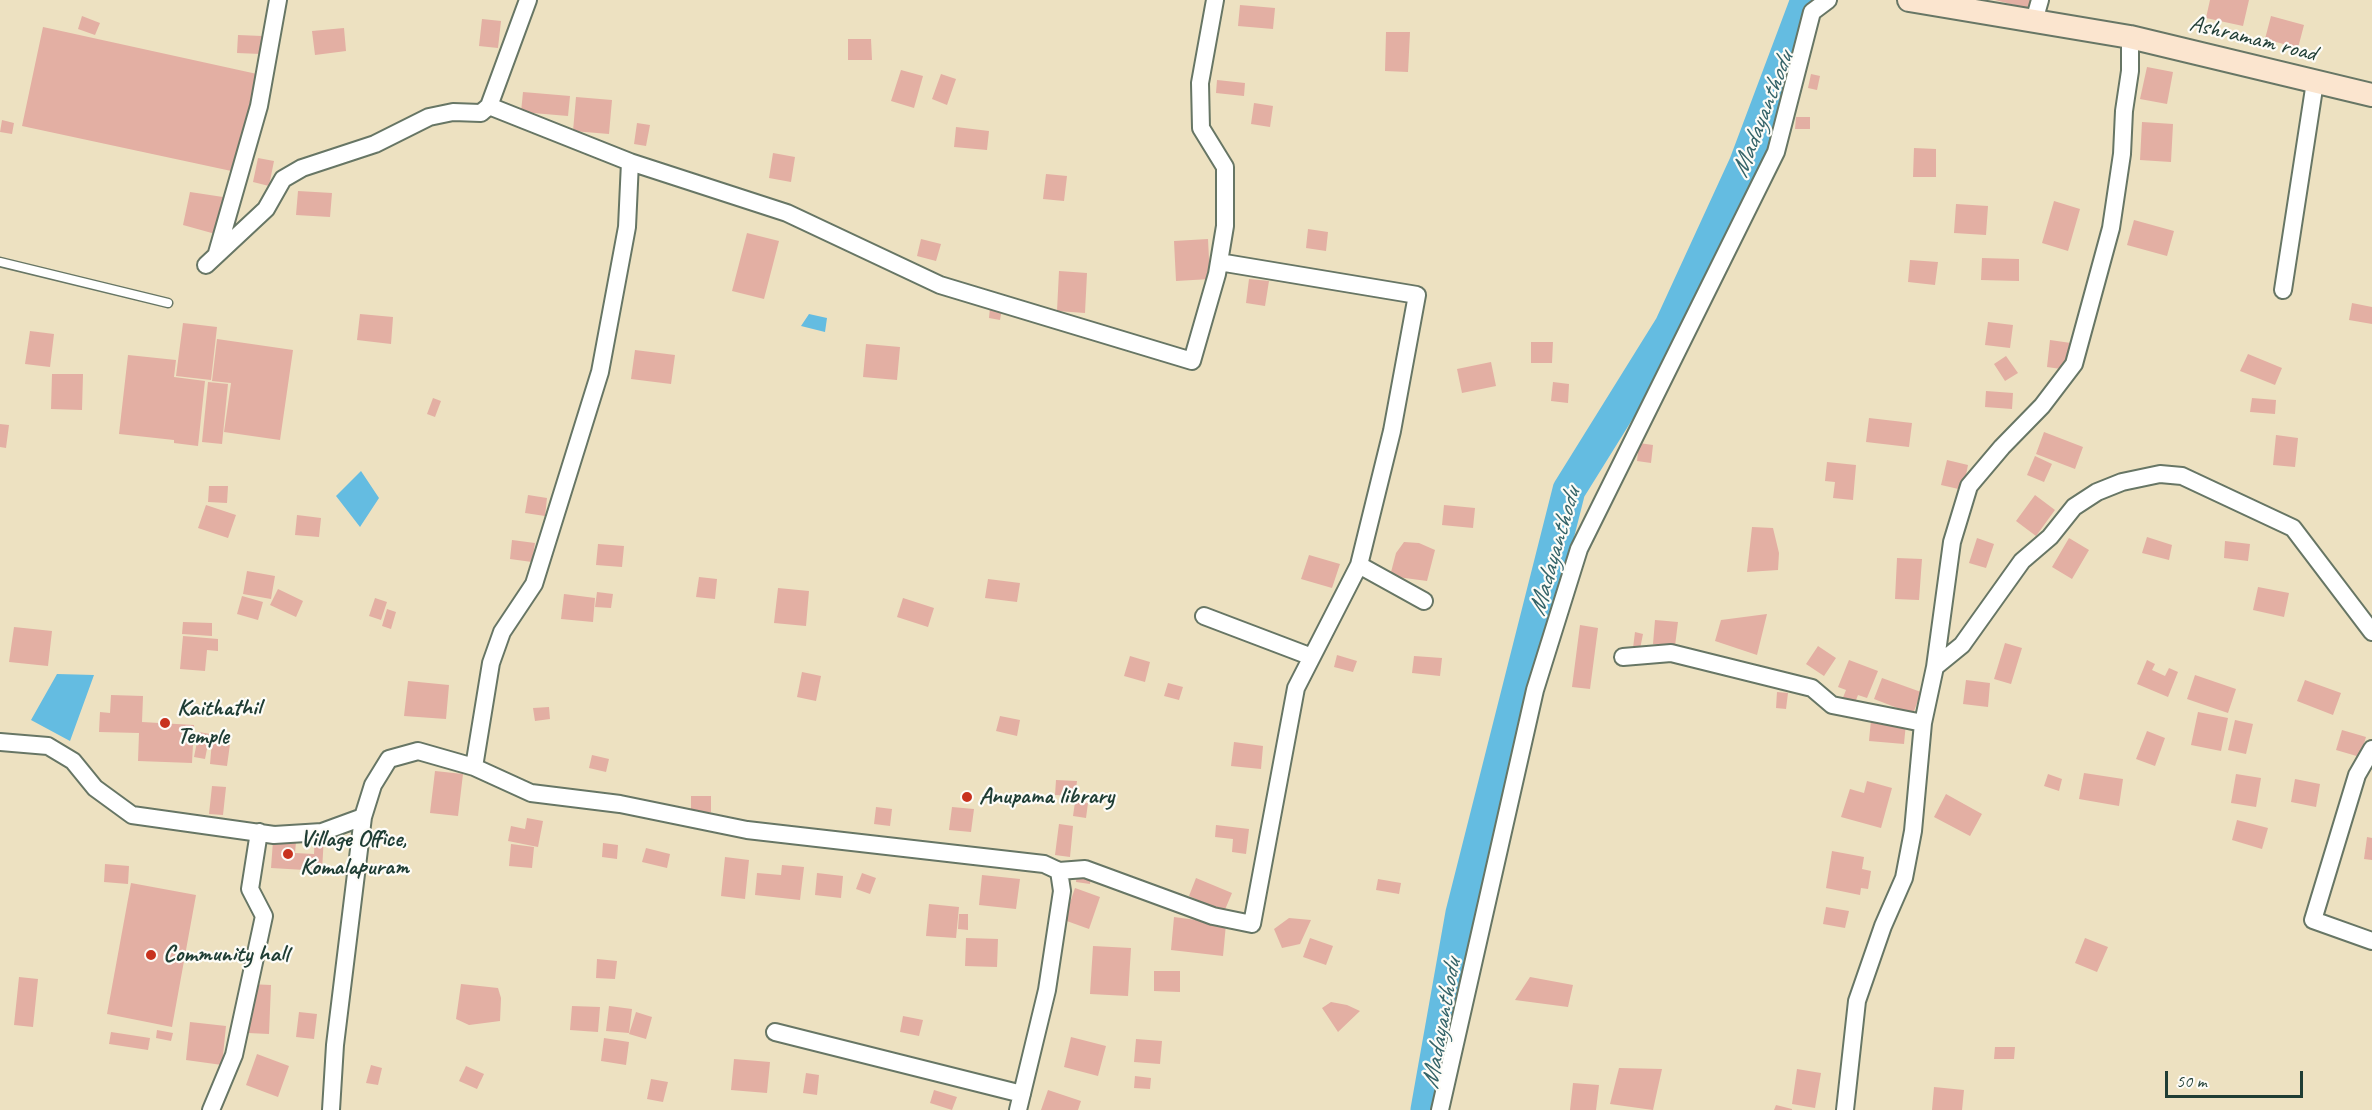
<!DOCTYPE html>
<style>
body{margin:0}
#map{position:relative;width:2372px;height:1110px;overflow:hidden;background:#ede1c1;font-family:Caveat,sans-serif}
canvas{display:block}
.scale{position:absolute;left:2165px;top:1071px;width:138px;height:27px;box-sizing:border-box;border:3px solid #1f3d34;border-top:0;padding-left:8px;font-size:18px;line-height:21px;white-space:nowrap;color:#1f3d34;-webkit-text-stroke:4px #fdfcf7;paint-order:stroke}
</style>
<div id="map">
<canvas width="2372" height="1110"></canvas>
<div class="scale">50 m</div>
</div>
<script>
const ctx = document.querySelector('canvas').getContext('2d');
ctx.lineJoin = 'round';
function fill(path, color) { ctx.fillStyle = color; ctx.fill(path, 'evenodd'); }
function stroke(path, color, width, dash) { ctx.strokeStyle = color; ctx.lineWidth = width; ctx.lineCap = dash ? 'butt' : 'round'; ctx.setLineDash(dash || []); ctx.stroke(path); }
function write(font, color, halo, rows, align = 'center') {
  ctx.font = font + ' Caveat,sans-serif'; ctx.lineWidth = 4.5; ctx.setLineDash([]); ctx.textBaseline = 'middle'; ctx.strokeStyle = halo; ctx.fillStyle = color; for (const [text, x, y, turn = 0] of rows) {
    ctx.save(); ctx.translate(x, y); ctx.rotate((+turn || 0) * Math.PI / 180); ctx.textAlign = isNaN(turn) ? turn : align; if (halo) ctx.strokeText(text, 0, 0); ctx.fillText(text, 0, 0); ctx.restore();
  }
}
fill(new Path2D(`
 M809 314 827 318 825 332 801 326Z
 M361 471 379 498 360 527 336 496Z
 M57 674 94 675 70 741 31 720Z`), '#64bce1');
stroke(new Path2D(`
 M1427 1110 1462 913 1569 490 1671 326 1745 165 1807 0`), '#64bce1', 33);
fill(new Path2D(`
 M1995 0H2032L2030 9Z
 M2210 0H2249L2243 26 2206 18Z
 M1240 5 1275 8 1273 29 1238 26Z
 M82 16 100 23 95 35 78 29Z
 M2271 16 2304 25 2298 48 2265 39Z
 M482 19 501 21 498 48 479 46Z
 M43 27 257 74 236 172 22 126Z
 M344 28 346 51 315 55 312 31Z
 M1386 32H1410L1408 72 1385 71Z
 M238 35 262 36 261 54 237 53Z
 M848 39H871L872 60H848Z
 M2147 67 2173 72 2167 104 2140 99Z
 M901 70 923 76 914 108 891 101Z
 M941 74 956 79 947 105 932 99Z
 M1811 74 1820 76 1817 90 1808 88Z
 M1217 80 1245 83 1244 96 1216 93Z
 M523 92 570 96 568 116 521 112Z
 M576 97 612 100 609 134 573 131Z
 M1254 103 1273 106 1270 127 1251 124Z
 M1796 117H1810V129H1795Z
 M2 120 14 123 12 134 0 132Z
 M2142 122 2173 124 2171 162 2140 160Z
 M637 123 650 125 646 146 634 144Z
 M956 127 989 131 987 150 954 147Z
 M1914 148 1936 149V177H1913Z
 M773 153 795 157 791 182 769 178Z
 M258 158 274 161 269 186 253 182Z
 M1046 174 1067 176 1064 201 1043 199Z
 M298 191 332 193 330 217 296 215Z
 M190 192 223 197 219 235 183 225Z
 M2054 201 2080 209 2068 251 2042 243Z
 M1956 204 1988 206 1986 235 1954 233Z
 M2134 220 2174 231 2167 256 2127 245Z
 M1308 229 1328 232 1326 251 1306 248Z
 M747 233 779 241 764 299 732 291Z
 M921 239 941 244 936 261 917 256Z
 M1208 239 1210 279 1176 281 1174 241Z
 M1982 258 2019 259V281L1981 280Z
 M1910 260 1938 262 1935 285 1908 282Z
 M1059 271 1087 273 1085 313 1057 311Z
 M1249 279 1269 281 1265 306 1246 303Z
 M2352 303 2372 307V324L2349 320Z
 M990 307 1002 309 1000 320 989 318Z
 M360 314 393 317 391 344 357 340Z
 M1988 322 2013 325 2010 348 1985 345Z
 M183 323 217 327 211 380 176 376Z
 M30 331 54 334 50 367 25 364Z
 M217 339 293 350 280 440 224 432 231 383 212 381Z
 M2050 340 2071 343 2068 370 2047 367Z
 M1531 342H1553L1552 363H1531Z
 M866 344 900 347 897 380 863 377Z
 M635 350 675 355 671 384 631 379Z
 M2248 354 2282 368 2275 385 2240 371Z
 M128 355 176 360 174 377 205 381 198 446 174 443V440L119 434Z
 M2006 356 2018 373 2005 381 1994 364Z
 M1491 362 1496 386 1462 393 1457 369Z
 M52 374H83L82 410 51 409Z
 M208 382 228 384 222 444 202 442Z
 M1553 382 1569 384 1568 403 1551 401Z
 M1986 391 2013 393 2012 409 1985 407Z
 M433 398 441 401 435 417 427 414Z
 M2252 398 2276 400 2275 414 2250 412Z
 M1869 418 1912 423 1909 447 1866 442Z
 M0 424 9 425 6 448 0 447Z
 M2044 432 2083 447 2075 469 2036 454Z
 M2276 435 2298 438 2295 467 2273 465Z
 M1639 443 1653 445 1651 463 1637 461Z
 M2035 456 2052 464 2044 482 2027 475Z
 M1947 460 1968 465 1963 490 1941 485Z
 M1827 462 1856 465 1853 500 1833 498 1835 482 1825 481Z
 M209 486H228L227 503 208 502Z
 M528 495 547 498 545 516 525 513Z
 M2035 495 2055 510 2036 536 2016 521Z
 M206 505 236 515 228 538 198 528Z
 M1444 505 1475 508 1473 528 1442 525Z
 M297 515 321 518 319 537 295 535Z
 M1752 527 1773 528 1779 553 1778 570 1747 572Z
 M2147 537 2172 545 2169 560 2142 553Z
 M1977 538 1994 544 1986 568 1969 563Z
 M2069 538 2089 550 2072 579 2052 567Z
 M512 540 535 543 532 562 510 559Z
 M2225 541 2250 544 2248 561 2224 558Z
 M1404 542 1419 543 1435 550 1427 581 1390 576 1396 553Z
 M598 544 624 546 622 567 596 565Z
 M1309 555 1340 564 1332 588 1301 579Z
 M1897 558 1922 559 1919 600 1895 599Z
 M247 571 275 576 271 599 243 594Z
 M699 577 717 579 715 599 696 597Z
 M988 579 1020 583 1017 602 985 598Z
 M2258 587 2289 593 2284 617 2253 610Z
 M778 588 809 591 806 626 774 623Z
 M278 589 303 601 296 617 270 605Z
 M597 592 613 594 611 608 595 607Z
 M564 594 595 598 593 622 561 619Z
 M242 596 263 602 258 620 237 614Z
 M375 598 387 602 381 620 369 616Z
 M903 598 934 608 928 627 897 617Z
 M387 609 396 612 391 629 382 626Z
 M1767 614 1757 655 1715 641 1721 620Z
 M1655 620 1678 622 1675 646 1653 644Z
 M183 622 212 623V636L182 634Z
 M1580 625 1598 628 1590 689 1572 687Z
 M14 627 52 631 48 666 9 662Z
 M1635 632 1643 634 1640 649 1633 648Z
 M183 636 218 639V651L207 650 205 671 180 669Z
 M2005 643 2022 648 2011 684 1994 679Z
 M1818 646 1836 658 1824 676 1806 664Z
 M1337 655 1357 661 1353 672 1334 667Z
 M1130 656 1150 662 1145 682 1124 676Z
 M1414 656 1442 658 1440 676 1412 673Z
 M1849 660 1878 671 1867 698 1858 695 1854 705 1842 700 1846 690 1838 687Z
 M2147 660 2155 664 2152 670 2165 676 2169 668 2178 672 2168 697 2137 684Z
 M802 672 821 676 816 701 797 697Z
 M2195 675 2236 689 2228 713 2187 699Z
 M1882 678 1921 692 1913 714 1874 699Z
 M1966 680 1990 683 1988 707 1963 704Z
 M2305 680 2341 693 2333 715 2297 701Z
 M408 681 449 685 446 719 404 716Z
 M1168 683 1183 687 1179 700 1164 696Z
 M1777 692 1788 693 1786 709 1776 708Z
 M111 695 143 696 142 722 194 725 192 763 138 761 139 733 99 732 100 712 110 713Z
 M549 707 550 719 535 721 533 708Z
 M2198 712 2228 718 2221 751 2191 745Z
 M1000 716 1020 720 1017 736 996 731Z
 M1871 720 1906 723 1904 744 1869 741Z
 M2235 720 2253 724 2246 754 2228 750Z
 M2342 730 2366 737 2360 757 2336 750Z
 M2147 731 2165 738 2155 766 2136 759Z
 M199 732 210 734 205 759 194 757Z
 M212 741 230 744 227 766 210 764Z
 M1234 742 1263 746 1261 769 1231 766Z
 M592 755 609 759 606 772 589 768Z
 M435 771 463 774 458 816 430 813Z
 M2084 773 2123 779 2119 806 2079 799Z
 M2048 774 2062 779 2059 791 2044 786Z
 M2236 774 2261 778 2256 807 2231 803Z
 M2295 779 2320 784 2316 807 2291 802Z
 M1056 780 1077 781 1075 796 1055 795Z
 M1867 781 1892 788 1881 828 1841 817 1850 789 1864 793Z
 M212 786 226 787 223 815 209 814Z
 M1946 794 1982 814 1970 836 1934 817Z
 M691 796H711V812H691Z
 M1075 802 1088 803 1086 818 1073 816Z
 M876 807 892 809 890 826 874 824Z
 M952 807 974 809 971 832 949 830Z
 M527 818 543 821 538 847 508 841 511 826 525 829Z
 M2237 820 2268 828 2262 849 2232 840Z
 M1059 824 1073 826 1070 857 1055 855Z
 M1216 825 1249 829 1246 854 1232 852 1233 839 1215 837Z
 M315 836H324L322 871 271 868 273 841 296 842 295 853 314 854Z
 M2367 837 2372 838V860L2364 859Z
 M603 843 618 845 617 859 602 857Z
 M511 844 534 847 532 868 509 866Z
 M646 848 670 854 667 868 642 862Z
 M1832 851 1864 857 1862 869 1871 871 1868 889 1861 888 1860 895 1826 888Z
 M725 857 749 860 745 899 721 896Z
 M105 864 129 866 128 884 104 882Z
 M782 865 804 867 800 900 755 895 757 873 781 875Z
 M817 873 843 876 841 898 815 895Z
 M862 873 876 878 870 894 856 889Z
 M1077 873 1091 875 1090 884 1076 882Z
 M982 875 1020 879 1016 909 979 905Z
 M1196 878 1232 893 1224 912 1189 896Z
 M1378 879 1401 883 1399 894 1376 890Z
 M131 883 196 895 172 1027 107 1014Z
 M1075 888 1100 897 1089 929 1064 920Z
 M929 904 959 907 956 938 926 936Z
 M1826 907 1849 911 1845 928 1823 924Z
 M959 914H968V930L958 929Z
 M1174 917 1226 924 1223 956 1171 950Z
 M1289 918 1311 920 1300 944 1282 948 1274 929Z
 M966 938 998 939 997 967 965 966Z
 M1310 938 1333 946 1326 965 1303 957Z
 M2085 938 2108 947 2097 972 2075 963Z
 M1093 946 1131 948 1128 996 1090 994Z
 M597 959 617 961 615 979 596 978Z
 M1154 971H1180V992L1154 991Z
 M19 977 38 979 33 1027 14 1025Z
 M1530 977 1573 985 1568 1007 1515 1000Z
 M249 984 271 985 269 1034 248 1033Z
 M461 984 498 988 501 998 500 1021 469 1025 456 1019Z
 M1331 1002 1347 1005 1360 1011 1338 1032 1322 1008Z
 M572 1006 600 1007 598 1032 570 1030Z
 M609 1006 632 1009 629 1033 606 1031Z
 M299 1012 317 1014 314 1039 296 1037Z
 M636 1012 652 1017 646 1039 629 1034Z
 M903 1016 923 1020 919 1036 900 1032Z
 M190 1022 226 1026 222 1065 186 1060Z
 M157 1030 173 1033 171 1041 156 1038Z
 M111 1032 150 1038 148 1050 109 1044Z
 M1071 1037 1106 1046 1098 1076 1064 1067Z
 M604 1038 629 1042 626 1065 601 1061Z
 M1136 1039 1162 1041 1160 1064 1134 1062Z
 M1995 1047H2015L2014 1059H1994Z
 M257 1054 289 1066 278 1097 246 1085Z
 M734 1059 770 1062 767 1093 731 1090Z
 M371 1065 382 1068 378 1085 366 1083Z
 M466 1066 484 1074 477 1089 459 1081Z
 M1619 1068 1662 1069 1653 1110 1610 1104Z
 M1797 1069 1821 1073 1815 1108 1792 1104Z
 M806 1073 819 1075 817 1095 803 1093Z
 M1135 1076 1151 1078 1150 1089 1134 1088Z
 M651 1079 668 1082 663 1102 647 1099Z
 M1573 1083 1599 1085 1596 1110H1570Z
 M1934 1087 1964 1090 1962 1110H1932Z
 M934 1090 957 1097 952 1110 930 1103Z
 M1048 1090 1081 1101 1078 1110H1041Z
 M1776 1105 1792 1109V1110H1774Z`), '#e3afa3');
const service = new Path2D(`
 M0 262 168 303`);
const minor = new Path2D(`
 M2034 21 2040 0
 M630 162 787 213 940 285 1192 361 1217 274 1225 226V167L1201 128 1200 83 1215 0
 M217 253 259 106 278 0
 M206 265 266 209 283 179 302 168 375 144 429 117 453 112 481 113 489 106 528 0
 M2283 290 2315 82
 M1359 565 1424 601
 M1204 616 1312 657
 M1623 657 1671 653 1812 688 1832 705 1923 723
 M1935 667 1962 645 2022 561 2050 537 2074 507 2097 492 2122 482 2160 474 2182 476 2293 528 2372 632
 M0 742 48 746 73 761 95 788 132 815 274 835 322 832 363 817 373 785 389 759 418 751 474 767 531 793 620 804 747 830 1044 864 1059 871 1085 869 1213 916 1252 924 1296 688 1359 565 1392 431 1417 295 1219 262
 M2372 749 2357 775 2313 920 2372 941
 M474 767 491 663 502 632 534 584 600 372 627 227 630 162 489 106
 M775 1032 1022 1094
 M211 1110 234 1055 264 916 250 889 259 832
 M331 1110 335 1045 363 817
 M1018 1110 1047 990 1062 891 1059 871
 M1440 1110 1535 690 1579 549 1776 152 1812 12 1828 0
 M1845 1110 1857 1001 1883 926 1904 878 1913 831 1923 723 1935 667 1952 542 1969 486 2002 447 2042 406 2074 364 2111 228 2122 154 2124 111 2130 71V37`);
const secondary = new Path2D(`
 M1909 0 2130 37 2372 95`);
stroke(service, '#677665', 11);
stroke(minor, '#677665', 20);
stroke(secondary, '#677665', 26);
stroke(service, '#fff', 8);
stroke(minor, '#fff', 16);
stroke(secondary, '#fbe5cf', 22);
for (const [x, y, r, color] of [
 [165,723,6,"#c8321e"],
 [967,797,6,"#c8321e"],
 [288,854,6,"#c8321e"],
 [151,955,6,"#c8321e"]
]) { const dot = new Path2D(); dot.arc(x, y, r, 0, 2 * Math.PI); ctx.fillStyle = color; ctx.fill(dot); stroke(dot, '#fdfcf7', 2); }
write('24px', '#1f3d34', '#fdfcf7', [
 ["Ashramam road",2253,39,14]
]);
write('bold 24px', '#1f3d34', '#fdfcf7', [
 ["Kaithathil",177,709],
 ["Temple",177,737],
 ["Anupama library",979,797],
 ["Village Office,",300,840],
 ["Komalapuram",300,868],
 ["Community hall",163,955]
], 'left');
write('italic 26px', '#346368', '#fdfcf7', [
 ["Madayanthodu",1763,115,-69],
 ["Madayanthodu",1555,552,-74],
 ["Madayanthodu",1442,1024,-80]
]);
</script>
